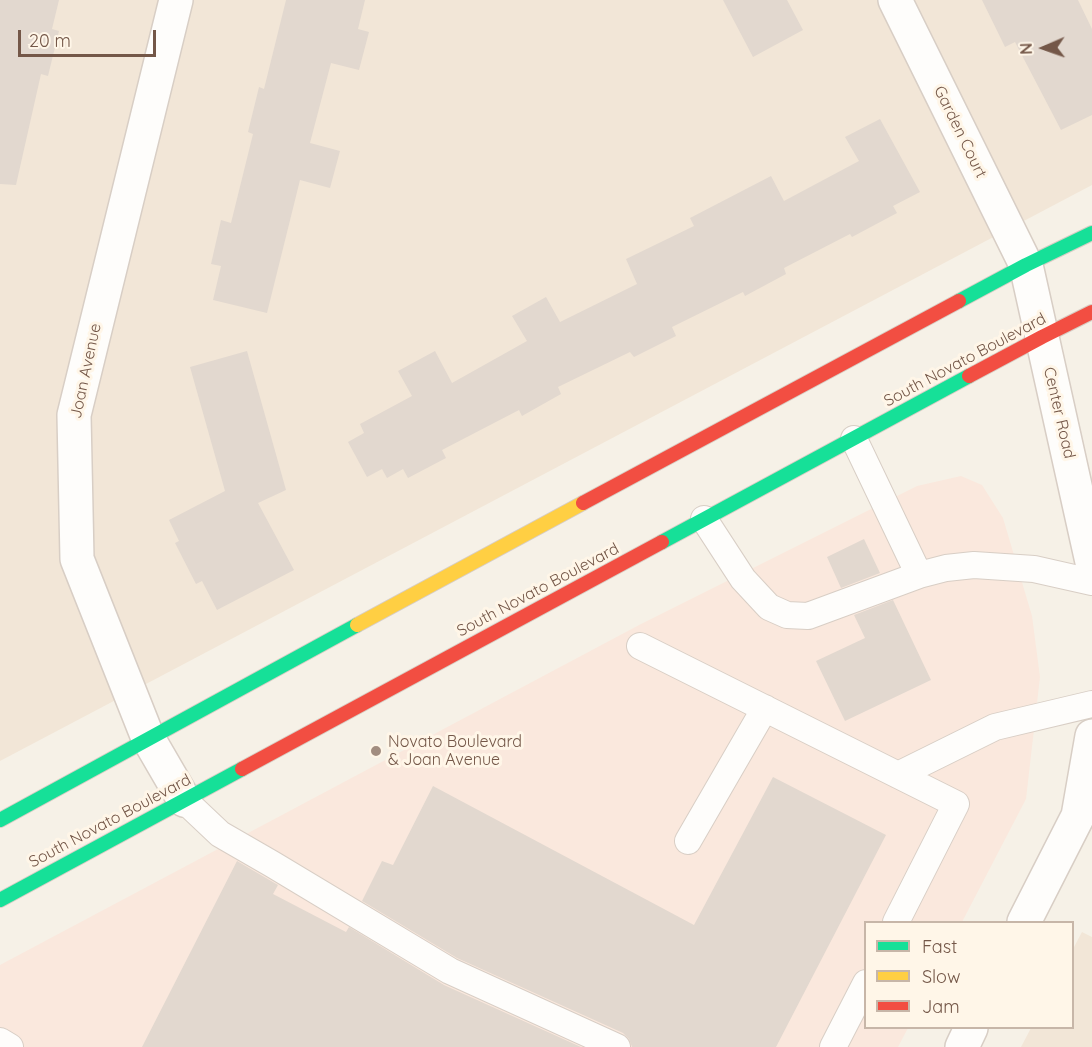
<!DOCTYPE html>
<style>
body{margin:0}
#map{position:relative;width:1092px;height:1047px;overflow:hidden;background:#f6f1e7;font-family:Quicksand,sans-serif}
canvas{display:block}
.legend{position:absolute;left:864px;top:921px;width:210px;height:108px;box-sizing:border-box;background:#fff6e8;border:2px solid #c7b6a8;margin:0;padding:8px 10px;list-style:none;font-size:18px;color:#745748}
.legend li{display:flex;align-items:center;gap:12px;height:30px}
.legend b{width:30px;border:2px solid #c7b6a8}
.north{position:absolute;left:1014px;top:18px;width:60px;height:60px;-webkit-text-stroke:4px #fff6e8;paint-order:stroke;rotate:268deg;font-size:16px;font-weight:700;line-height:24px;text-align:center;color:#745748}
.north::after{content:'';display:block;margin:auto;width:21px;height:27px;background:#745748;clip-path:polygon(50% 0,100% 100%,50% 72%,0 100%)}
.scale{position:absolute;left:18px;top:30px;width:138px;height:27px;box-sizing:border-box;border:3px solid #745748;border-top:0;padding-left:8px;font-size:18px;line-height:21px;white-space:nowrap;color:#745748;-webkit-text-stroke:4px #fff6e8;paint-order:stroke}
</style>
<div id="map">
<canvas width="1092" height="1047"></canvas>
<ul class="legend">
<li><b style="height:8px;background:#16e098"></b>Fast</li>
<li><b style="height:8px;background:#ffcf43"></b>Slow</li>
<li><b style="height:8px;background:#f24e42"></b>Jam</li>
</ul>
<div class="north">N</div>
<div class="scale">20 m</div>
</div>
<script>
const ctx = document.querySelector('canvas').getContext('2d');
ctx.lineJoin = 'round';
function fill(path, color) { ctx.fillStyle = color; ctx.fill(path, 'evenodd'); }
function stroke(path, color, width, dash) { ctx.strokeStyle = color; ctx.lineWidth = width; ctx.lineCap = dash ? 'butt' : 'round'; ctx.setLineDash(dash || []); ctx.stroke(path); }
function write(font, color, halo, rows, align = 'center') {
  ctx.font = font + ' Quicksand,sans-serif'; ctx.lineWidth = 6; ctx.setLineDash([]); ctx.textBaseline = 'middle'; ctx.strokeStyle = halo; ctx.fillStyle = color; for (const [text, x, y, turn = 0] of rows) {
    ctx.save(); ctx.translate(x, y); ctx.rotate((+turn || 0) * Math.PI / 180); ctx.textAlign = isNaN(turn) ? turn : align; if (halo) ctx.strokeText(text, 0, 0); ctx.fillText(text, 0, 0); ctx.restore();
  }
}
fill(new Path2D(`
 M0 0H1092V185L0 761Z
 M1082 932 1092 937V1047H1021L1031 1028H1072L1073 949Z`), '#f2e6d7');
fill(new Path2D(`
 M961 476 982 485 1003 518 1032 616 1040 677 1026 799 962 922H866V1028H908L898 1047H0V965L641 624 917 486Z`), '#fae8dd');
fill(new Path2D(`
 M0 0H59L52 29 59 31 48 76 41 74 16 185 0 184Z
 M286 0H365L358 29 369 32 359 70 331 63 310 143 340 151 330 188 300 180 267 313 213 300 221 266 211 264 221 220 231 223 253 134 248 132 259 87 264 89Z
 M723 0H787L803 30 753 57Z
 M982 0H1078L1092 29V115L1061 130 1015 42 1005 47Z
 M880 119 920 192 893 206 897 213 852 237 850 234 784 268 786 274 745 296 743 292 672 327 676 336 634 357 630 352 558 387 561 394 522 416 519 410 442 450 446 458 408 478 403 469 387 478 382 469 367 477 348 442 364 433 360 424 412 396 398 371 435 351 452 383 527 341 512 316 546 297 560 322 637 284 626 259 694 226 690 218 771 176 784 201 859 161 845 137Z
 M247 351 286 490 258 503 294 570 217 610 202 581 196 584 175 543 179 541 169 520 225 491 190 367Z
 M864 539 880 573 841 588 827 557Z
 M893 600 931 680 845 721 816 661 865 638 854 615Z
 M773 777 886 835 776 1047H632L629 1039 623 1033 457 958 362 901 382 861 393 865 433 786 694 925Z
 M237 861 278 885 273 894 346 932 349 927 444 985 581 1047H142Z`), '#e2d8cf');
const lane = new Path2D(`
 M854 439 919 575
 M704 519 743 579 769 607 787 615 808 616 919 575 946 568 974 565 1034 569 1092 582
 M640 646 956 804 896 922
 M898 775 995 727 1092 704
 M184 800 220 834 272 864 450 971 617 1047
 M688 841 765 708
 M0 1041 10 1047
 M833 1047 866 983`);
const street = new Path2D(`
 M176 0 74 415 77 559 148 738 184 800
 M895 0 1026 265 1092 562
 M1024 922 1078 816 1092 736
 M962 1047 971 1028`);
const fast = new Path2D(`
 M959 301 1026 265 1092 233
 M662 542 969 376
 M0 820 357 625
 M0 900 242 769`);
const slow = new Path2D(`
 M357 625 583 503`);
const jam = new Path2D(`
 M969 376 1042 337 1092 312
 M583 503 959 301
 M242 769 662 542`);
stroke(lane, '#d8cec5', 28);
stroke(street, '#d8cec5', 36);
stroke(fast, '#d7cdc4', 16);
stroke(slow, '#d7cdc4', 16);
stroke(jam, '#d7cdc4', 16);
stroke(lane, '#fefdfb', 26);
stroke(street, '#fefdfb', 33);
stroke(fast, '#16e098', 14);
stroke(slow, '#ffcf43', 14);
stroke(jam, '#f24e42', 14);
for (const [x, y, r, color] of [
 [376,751,6,"#a28d80"]
]) { const dot = new Path2D(); dot.arc(x, y, r, 0, 2 * Math.PI); ctx.fillStyle = color; ctx.fill(dot); stroke(dot, '#fff6e8', 2); }
write('16px', '#745748', '#fff6e8', [
 ["Garden Court",960,132,64],
 ["South Novato Boulevard",965,360,-28],
 ["Joan Avenue",86,371,-78],
 ["Center Road",1059,413,77],
 ["South Novato Boulevard",538,590,-28],
 ["South Novato Boulevard",110,821,-28]
]);
write('16px', '#745748', '#fff6e8', [
 ["Novato Boulevard",388,742],
 ["& Joan Avenue",388,760]
], 'left');
</script>
